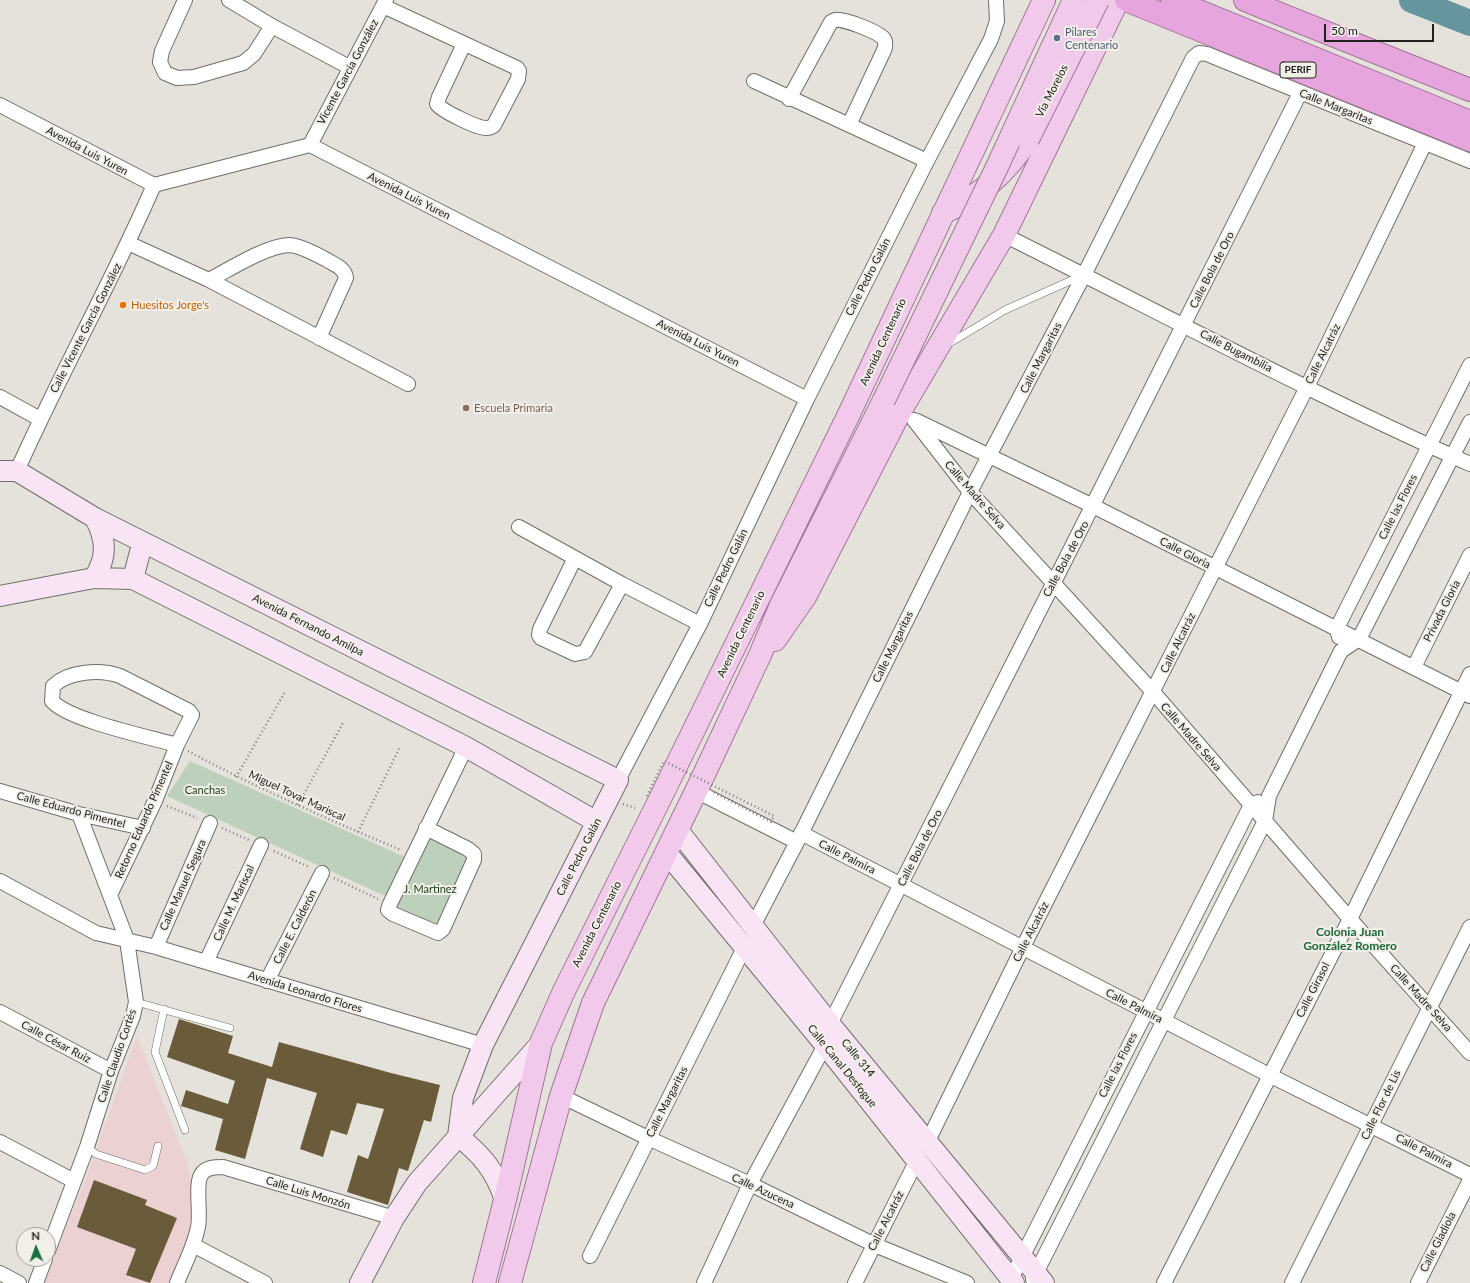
<!DOCTYPE html>
<meta charset="utf-8">
<style>
body{margin:0}
#map{position:relative;width:1470px;height:1283px;overflow:hidden;background:#e5e2db;font-family:Lato,sans-serif}
canvas{display:block}
.north{position:absolute;left:16px;top:1227px;width:40px;height:40px;box-sizing:border-box;background:#f2efe8;border:1px solid #9e9c97;border-radius:50%;rotate:358deg;font-size:11px;font-weight:700;line-height:16px;text-align:center;color:#21201d}
.north::after{content:'';display:block;margin:auto;width:14px;height:18px;background:#1b6e40;clip-path:polygon(50% 0,100% 100%,50% 72%,0 100%)}
.scale{position:absolute;left:1324px;top:24px;width:110px;height:18px;box-sizing:border-box;border:2px solid #21201d;border-top:0;padding-left:5px;font-size:12px;line-height:14px;white-space:nowrap;color:#21201d;-webkit-text-stroke:3px #f2efe8;paint-order:stroke}
</style>
<div id="map">
<canvas width="1470" height="1283"></canvas>
<div class="north">N</div>
<div class="scale">50 m</div>
</div>
<script>
const ctx = document.querySelector('canvas').getContext('2d');
ctx.lineJoin = 'round';
function fill(path, color) { ctx.fillStyle = color; ctx.fill(path, 'evenodd'); }
function stroke(path, color, width, dash) { ctx.strokeStyle = color; ctx.lineWidth = width; ctx.lineCap = dash ? 'butt' : 'round'; ctx.setLineDash(dash || []); ctx.stroke(path); }
function write(font, color, halo, rows, align = 'center') {
  ctx.font = font + ' Lato,sans-serif'; ctx.lineWidth = 4; ctx.setLineDash([]); ctx.textBaseline = 'middle'; ctx.strokeStyle = halo; ctx.fillStyle = color; for (const [text, x, y, turn = 0] of rows) {
    ctx.save(); ctx.translate(x, y); ctx.rotate((+turn || 0) * Math.PI / 180); ctx.textAlign = isNaN(turn) ? turn : align; if (halo) ctx.strokeText(text, 0, 0); ctx.fillText(text, 0, 0); ctx.restore();
  }
}
fill(new Path2D(`
 M137 1036 187 1162 195 1202 188 1244 171 1283H44L84 1183Z`), '#ecd1d2');
fill(new Path2D(`
 M190 761 416 862 432 832 479 858 443 932 394 906 396 901 167 796Z`), '#bcd0bb');
stroke(new Path2D(`
 M1412 0 1470 23`), '#65959d', 26);
fill(new Path2D(`
 M179 1019 233 1036 228 1053 272 1067 279 1042 391 1073 440 1085 431 1122 424 1120 408 1171 399 1168 388 1205 347 1192 358 1155 368 1159 384 1109 357 1103 347 1135 331 1130 323 1157 300 1149 317 1093 267 1078 245 1159 215 1150 223 1119 181 1106 186 1090 228 1104 235 1081 167 1057Z
 M94 1180 147 1200 145 1205 177 1218 150 1283 126 1275 136 1249 77 1227Z`), '#6a5c3b');
const lane = new Path2D(`
 M948 344 1005 310 1081 276
 M136 1002 230 1028
 M164 1009 155 1052 185 1130
 M87 1147 96 1154 145 1170 153 1166 158 1146`);
const street = new Path2D(`
 M185 0 162 51 160 62 165 73 177 78 194 77 243 63 254 54 272 26
 M229 0 272 26 349 67
 M383 6 517 68 519 71 518 79 494 125C492 127 489 128 486 128 477 128 442 111 437 104L439 97 464 44
 M754 81 927 161
 M789 99 831 22 835 20C843 18 879 32 884 39 886 42 885 45 885 48L849 125
 M0 105 154 185 310 145 807 399
 M310 145 386 0
 M1004 235C1159 312 1312 394 1470 464
 M128 243 209 280 408 384
 M209 280C230 269 266 246 289 245 298 245 318 255 327 260 335 265 345 268 346 278L319 338
 M0 397 40 419
 M914 420 970 492 1154 693 1350 919 1470 1053
 M917 421 1093 506 1470 696
 M17 471C60 374 112 282 154 185
 M519 527 622 584 700 624
 M575 558 540 629 539 635 541 638 575 654 585 652 622 584
 M1339 637 1337 628 1470 365
 M1414 667 1470 555
 M618 780 700 624 807 399 927 161 991 39 997 21 996 0
 M0 791 79 814 143 828
 M696 791 797 842
 M426 828 468 849 474 854V860L443 929 438 933 393 914 388 910 390 904 466 747
 M801 833 1269 1075 1470 1175
 M0 881 96 933 156 947 483 1045
 M110 895 155 801 177 745 192 715 189 711 120 676C100 669 69 671 53 686L52 701C68 720 149 737 177 745
 M753 926 797 842 970 492 1084 275 1193 58 1199 53 1207 54 1470 161
 M156 947 210 823
 M206 962 261 845
 M267 981 322 873
 M0 1012 111 1071
 M830 1024C987 714 1145 404 1300 93
 M561 1096 648 1138 750 1184 875 1245 967 1283
 M0 1142 74 1181
 M927 1143 1022 949 1307 387 1425 143
 M193 1245 265 1283
 M48 1251 87 1147 111 1071 133 1016 136 1002 127 940 79 814
 M590 1256 744 948
 M0 1273 19 1283
 M1033 1279 1265 821 1269 796 1341 651 1359 639 1470 422
 M36 1283 45 1259
 M177 1283C184 1265 194 1247 198 1227 201 1213 195 1185 201 1175 205 1167 215 1167 223 1167L394 1218
 M704 1283 750 1184 825 1045
 M855 1283 917 1160
 M1009 1283 1251 805 1258 802
 M1164 1283 1350 919 1470 674
 M1292 1283 1470 927
 M1418 1283 1470 1180`);
const secondary = new Path2D(`
 M0 471H17L95 518 618 780 483 1045 463 1098 458 1136
 M94 578C108 557 106 539 95 518
 M133 579 140 552 147 544
 M0 596 94 578 133 579 466 747 597 822
 M677 829 830 1024 1044 1283
 M666 852 825 1045 1014 1283
 M458 1136C482 1155 495 1170 505 1200
 M360 1283 394 1218 417 1183 541 1043`);
const primary = new Path2D(`
 M943 213C980 196 1007 173 1028 139
 M775 640 805 597 901 410 1004 235 1118 0
 M484 1283 505 1200 541 1043 564 991 658 803 848 416 1044 0
 M510 1283 561 1096 593 1003 699 785 760 655 781 605 884 400`);
const highway = new Path2D(`
 M1126 0 1470 140
 M1172 0 1470 122
 M1245 0 1470 90`);
stroke(lane, '#706e68', 8);
stroke(street, '#706e68', 16);
stroke(secondary, '#706e68', 22);
stroke(primary, '#a2769a', 24);
stroke(highway, '#a2769a', 24);
stroke(new Path2D(`
 M188 751C257 788 329 820 401 850
 M236 777 285 692
 M623 804 635 808
 M298 805 344 721
 M167 806 197 818
 M222 828 249 840
 M358 832 400 747
 M274 851 309 867
 M334 878 378 899`), '#817f7a', 2.5, [1, 3]);
stroke(lane, '#fff', 7);
stroke(street, '#fff', 14);
stroke(secondary, '#f8e4f5', 20);
stroke(primary, '#f1c9eb', 22);
stroke(highway, '#e7a5dd', 22);
const primaryBridge = new Path2D(`
 M1028 139 1098 0
 M884 400 997 167 1074 0`);
stroke(primaryBridge, '#a2769a', 24, []);
stroke(new Path2D(`
 M647 796 664 761 774 816 771 822 713 792`), '#817f7a', 2.5, [1, 3]);
stroke(primaryBridge, '#f1c9eb', 22);
for (const [x, y, r, color] of [
 [1057,38,4,"#5c6f8a"],
 [123,305,4,"#e8710a"],
 [466,408,4,"#8d6e63"]
]) { const dot = new Path2D(); dot.arc(x, y, r, 0, 2 * Math.PI); ctx.fillStyle = color; ctx.fill(dot); stroke(dot, '#f2efe8', 1.5); }
for (const [x, y, w] of [
 [1298,70,36]
]) { const box = new Path2D(); box.roundRect(x - w / 2, y - 8, w, 16, 3); ctx.fillStyle = '#f2efe8'; ctx.fill(box); stroke(box, '#21201d', 1); }
write('bold 10px', '#21201d', null, [
 ["PERIF",1298,70]
]);
write('11px', '#4e5e75', '#f2efe8', [
 ["Pilares",1065,32],
 ["Centenario",1065,45]
], 'left');
write('11px', '#21201d', '#f2efe8', [
 ["Vicente García González",348,72,-62],
 ["Vía Morelos",1052,91,-63],
 ["Calle Margaritas",1336,107,22],
 ["Avenida Luis Yuren",87,151,28],
 ["Avenida Luis Yuren",409,196,27],
 ["Calle Bola de Oro",1212,270,-63],
 ["Calle Pedro Galán",868,277,-63],
 ["Calle Vicente García González",86,328,-63],
 ["Avenida Centenario",883,342,-65],
 ["Avenida Luis Yuren",698,343,27],
 ["Calle Bugambilia",1236,351,27],
 ["Calle Alcatráz",1323,354,-64],
 ["Calle Margaritas",1041,358,-63],
 ["Calle Madre Selva",975,495,49],
 ["Calle las Flores",1398,507,-63],
 ["Calle Gloria",1185,553,27],
 ["Calle Bola de Oro",1066,559,-62],
 ["Calle Pedro Galán",726,568,-64],
 ["Privada Gloria",1442,611,-63],
 ["Avenida Fernando Amilpa",308,625,27],
 ["Avenida Centenario",741,634,-64],
 ["Calle Alcatráz",1178,643,-64],
 ["Calle Margaritas",893,647,-64],
 ["Calle Madre Selva",1191,737,49],
 ["Miguel Tovar Mariscal",297,796,25],
 ["Calle Eduardo Pimentel",71,810,15],
 ["Retorno Eduardo Pimentel",144,820,-66],
 ["Calle Bola de Oro",920,848,-63],
 ["Calle Pedro Galán",579,857,-63],
 ["Calle Palmira",847,857,27],
 ["Calle Manuel Segura",183,885,-66],
 ["Calle M. Mariscal",234,903,-65],
 ["Avenida Centenario",597,924,-63],
 ["Calle E. Calderón",295,927,-63],
 ["Calle Alcatráz",1031,932,-63],
 ["Calle Girasol",1313,990,-63],
 ["Avenida Leonardo Flores",305,992,17],
 ["Calle Madre Selva",1421,998,48],
 ["Calle Palmira",1134,1006,27],
 ["Calle César Ruiz",56,1042,28],
 ["Calle Claudio Cortés",117,1056,-71],
 ["Calle 314",858,1058,51],
 ["Calle las Flores",1118,1065,-63],
 ["Calle Canal Desfogue",842,1066,51],
 ["Calle Margaritas",667,1102,-63],
 ["Calle Flor de Lis",1381,1105,-64],
 ["Calle Palmira",1424,1151,27],
 ["Calle Azucena",763,1191,25],
 ["Calle Luis Monzón",308,1193,17],
 ["Calle Alcatráz",886,1221,-63],
 ["Calle Gladiola",1438,1242,-63]
]);
write('11px', '#c56008', '#f2efe8', [
 ["Huesitos Jorge's",131,305]
], 'left');
write('11px', '#785e54', '#f2efe8', [
 ["Escuela Primaria",474,408]
], 'left');
write('11px', '#143e15', '#f2efe8', [
 ["Canchas",205,790],
 ["J. Martinez",430,889]
]);
write('bold 12px', '#1c673c', '#f2efe8', [
 ["Colonia Juan",1350,932],
 ["González Romero",1350,946]
]);
</script>
